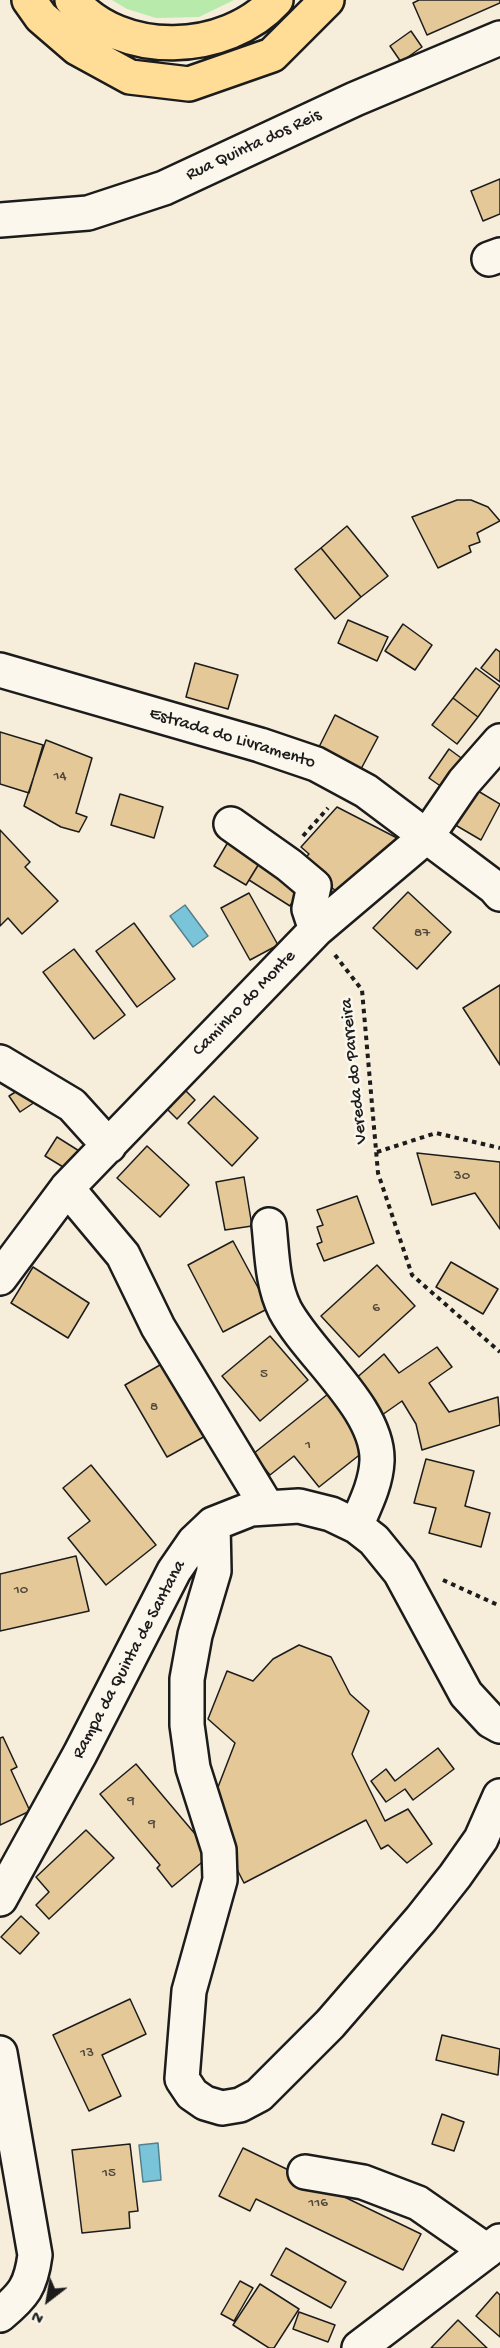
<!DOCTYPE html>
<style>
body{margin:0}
#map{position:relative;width:500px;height:2348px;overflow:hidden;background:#f6eedb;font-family:"Gochi Hand",sans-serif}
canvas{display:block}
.north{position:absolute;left:18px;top:2270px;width:60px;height:60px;-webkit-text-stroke:4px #fbf7ec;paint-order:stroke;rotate:211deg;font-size:16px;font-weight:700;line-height:24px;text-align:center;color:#1c1c1c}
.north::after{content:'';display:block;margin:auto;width:21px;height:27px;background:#1c1c1c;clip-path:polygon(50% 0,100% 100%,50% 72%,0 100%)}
</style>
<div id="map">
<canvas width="500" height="2348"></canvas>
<div class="north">N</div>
</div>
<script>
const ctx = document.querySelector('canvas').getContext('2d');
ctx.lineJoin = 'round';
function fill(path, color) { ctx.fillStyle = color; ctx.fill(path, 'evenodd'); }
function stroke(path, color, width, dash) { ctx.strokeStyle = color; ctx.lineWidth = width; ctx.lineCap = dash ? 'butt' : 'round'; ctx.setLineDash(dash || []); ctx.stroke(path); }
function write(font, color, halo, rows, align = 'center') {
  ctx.font = font + ' "Gochi Hand",sans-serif'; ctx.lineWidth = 5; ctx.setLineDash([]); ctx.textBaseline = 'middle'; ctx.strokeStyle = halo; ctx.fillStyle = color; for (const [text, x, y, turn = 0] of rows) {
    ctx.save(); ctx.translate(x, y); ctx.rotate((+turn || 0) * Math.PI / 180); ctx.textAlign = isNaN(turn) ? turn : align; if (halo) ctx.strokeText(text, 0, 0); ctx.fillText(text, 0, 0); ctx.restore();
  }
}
fill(new Path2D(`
 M112 0H234L199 17 156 18 127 9Z`), '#b7eaab');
const water = new Path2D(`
 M185 905 208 936 193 947 170 916Z
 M158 2143 161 2180 143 2182 139 2145Z`);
fill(water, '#7ac4da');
stroke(water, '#54818e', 1.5);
const building = new Path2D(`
 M419 0H500V3L427 35 413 3Z
 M411 31 422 47 401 62 390 46Z
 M500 179V214L483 221 471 191Z
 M457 500H471L488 507 500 521 477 533 480 542 469 546 471 552 438 568 412 517Z
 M347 526 388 576 361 597 321 548Z
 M321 548 361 597 335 619 295 569Z
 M348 620 388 637 377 661 338 643Z
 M403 624 432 645 415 670 385 651Z
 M496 649 500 652V682L481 668Z
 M195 663 238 675 228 709 186 697Z
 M476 668 500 686 478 717 453 698Z
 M453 698 478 717 457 744 432 725Z
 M335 715 378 737 361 769 319 747Z
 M0 732 43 745 29 793 0 784Z
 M46 740 92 758 76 813 87 817 79 832 61 827 24 806Z
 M449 749 468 763 449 792 429 778Z
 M473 788 500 804 481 840 452 823Z
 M120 794 163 807 154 838 111 825Z
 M337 807 399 839 340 894 300 863 309 854 301 847Z
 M0 830 30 862 25 867 58 901 22 934 8 918 0 926Z
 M231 837 263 857 246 885 214 866Z
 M262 859 303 885 290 906 249 880Z
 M408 892 451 932 417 969 373 928Z
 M249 893 278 945 250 960 221 908Z
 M134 923 175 979 137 1007 96 951Z
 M74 949 125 1015 94 1039 43 972Z
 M500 985V1065L463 1008Z
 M25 1086 35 1102 20 1112 9 1096Z
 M182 1087 195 1100 177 1119 164 1106Z
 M214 1096 258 1138 232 1166 188 1123Z
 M57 1137 84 1154 73 1173 45 1156Z
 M147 1146 189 1185 160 1217 117 1178Z
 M417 1153 500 1162V1229L475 1193 432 1205Z
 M244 1177 252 1226 225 1230 216 1182Z
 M357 1196 374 1243 324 1261 317 1244 322 1242 317 1227 323 1225 317 1210Z
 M233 1241 269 1308 223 1332 188 1265Z
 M451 1262 498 1289 483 1314 436 1287Z
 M377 1265 415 1306 359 1357 321 1316Z
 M33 1267 89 1303 68 1338 11 1303Z
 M270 1336 308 1380 260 1421 222 1376Z
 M437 1347 452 1367 429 1383 449 1412 498 1397 500 1425 422 1450 416 1424 402 1401 382 1415 354 1380 384 1354 399 1373Z
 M167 1361 209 1434 167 1457 125 1385Z
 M328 1394 372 1445 319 1487 294 1456 270 1475 253 1454Z
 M426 1459 474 1471 465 1506 490 1513 481 1547 429 1533 436 1508 414 1503Z
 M91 1465 156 1545 106 1585 68 1538 90 1521 63 1488Z
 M76 1556 89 1611 0 1631V1574Z
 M299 1645 331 1657 350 1694 369 1711 352 1754 385 1821 408 1809 432 1844 407 1863 388 1845 381 1849 366 1820 244 1883 208 1813 235 1743 208 1719 227 1671 253 1681 273 1659Z
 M3 1737 17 1767 11 1770 30 1811 0 1825V1738Z
 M438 1748 454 1769 413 1800 405 1789 386 1802 371 1781 386 1769 395 1781Z
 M136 1764 212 1854 172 1887 157 1868 160 1865 100 1794Z
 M86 1830 114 1858 49 1919 36 1905 49 1892 36 1877Z
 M21 1916 39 1933 20 1954 1 1937Z
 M130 1999 146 2034 102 2055 121 2096 89 2111 53 2035Z
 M442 2035 500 2049 498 2075 436 2060Z
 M442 2114 464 2122 454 2151 432 2144Z
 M130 2144 138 2211 129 2212 130 2228 82 2233 72 2150Z
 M243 2148 421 2234 403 2270 256 2199 250 2211 219 2196Z
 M286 2248 346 2282 331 2308 271 2275Z
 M240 2281 253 2288 234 2321 221 2314Z
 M260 2284 299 2309 274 2348H269L233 2325Z
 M497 2292 500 2295V2337L476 2316Z
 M299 2312 335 2325 328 2342 293 2329Z
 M458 2320 487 2348H431Z`);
fill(building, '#e4c898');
stroke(building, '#1c1c1c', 1.5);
const minor = new Path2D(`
 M0 220 88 213 164 188 355 99 500 38
 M489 259 500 255
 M0 670 260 745 316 764 366 791 494 887 500 894
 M231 824 289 865 314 886 309 909 316 930
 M0 1062 72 1105 109 1146
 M67 1188 123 1255 158 1327 267 1507
 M269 1225C272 1253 272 1284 285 1310 309 1355 379 1409 377 1461 376 1484 365 1505 356 1526
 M0 1278 67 1188 316 930 427 836 464 782 500 741
 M213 1524 214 1571 195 1635 187 1679V1725L193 1768 219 1850 220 1880 189 1991 182 2079 192 2094 205 2103 222 2108 240 2105 259 2095 330 2024 421 1919 455 1876 481 1839 500 1796
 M0 1899 80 1754 174 1571 194 1542 213 1524 251 1509 299 1506 331 1514 356 1526 374 1540 400 1572 466 1694 491 1721 500 1726
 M0 2053 35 2255C31 2286 24 2295 0 2315
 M305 2172 363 2182 418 2203 487 2251
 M359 2348 500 2241`);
const highway = new Path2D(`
 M29 0 41 17 77 48 130 77 189 84 272 55 327 0
 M72 0C121 59 226 55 276 0`);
stroke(minor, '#1c1c1c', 38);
stroke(highway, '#1c1c1c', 38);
stroke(new Path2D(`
 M303 836 328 808
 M335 955 362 990 378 1173 412 1275 500 1352
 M377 1152 436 1133 500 1148
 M443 1580 500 1606`), '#1c1c1c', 4, [4.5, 4.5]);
stroke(minor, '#fbf7ec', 33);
stroke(highway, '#ffdd96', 33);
write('15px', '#4e473b', null, [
 ["14",60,777],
 ["87",422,934],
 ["30",462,1177],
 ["6",376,1309],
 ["5",264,1375],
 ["8",154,1408],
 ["1",308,1446],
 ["10",21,1591],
 ["9",131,1802],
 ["9",152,1825],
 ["13",87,2054],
 ["15",109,2174],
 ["116",318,2204]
]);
write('18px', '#1c1c1c', '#fbf7ec', [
 ["Rua Quinta dos Reis",254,146,-25],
 ["Estrada do Livramento",232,739,17],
 ["Caminho do Monte",245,1004,-46],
 ["Vereda do Parreira",355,1071,-96],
 ["Rampa da Quinta de Santana",130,1660,-62]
]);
</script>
